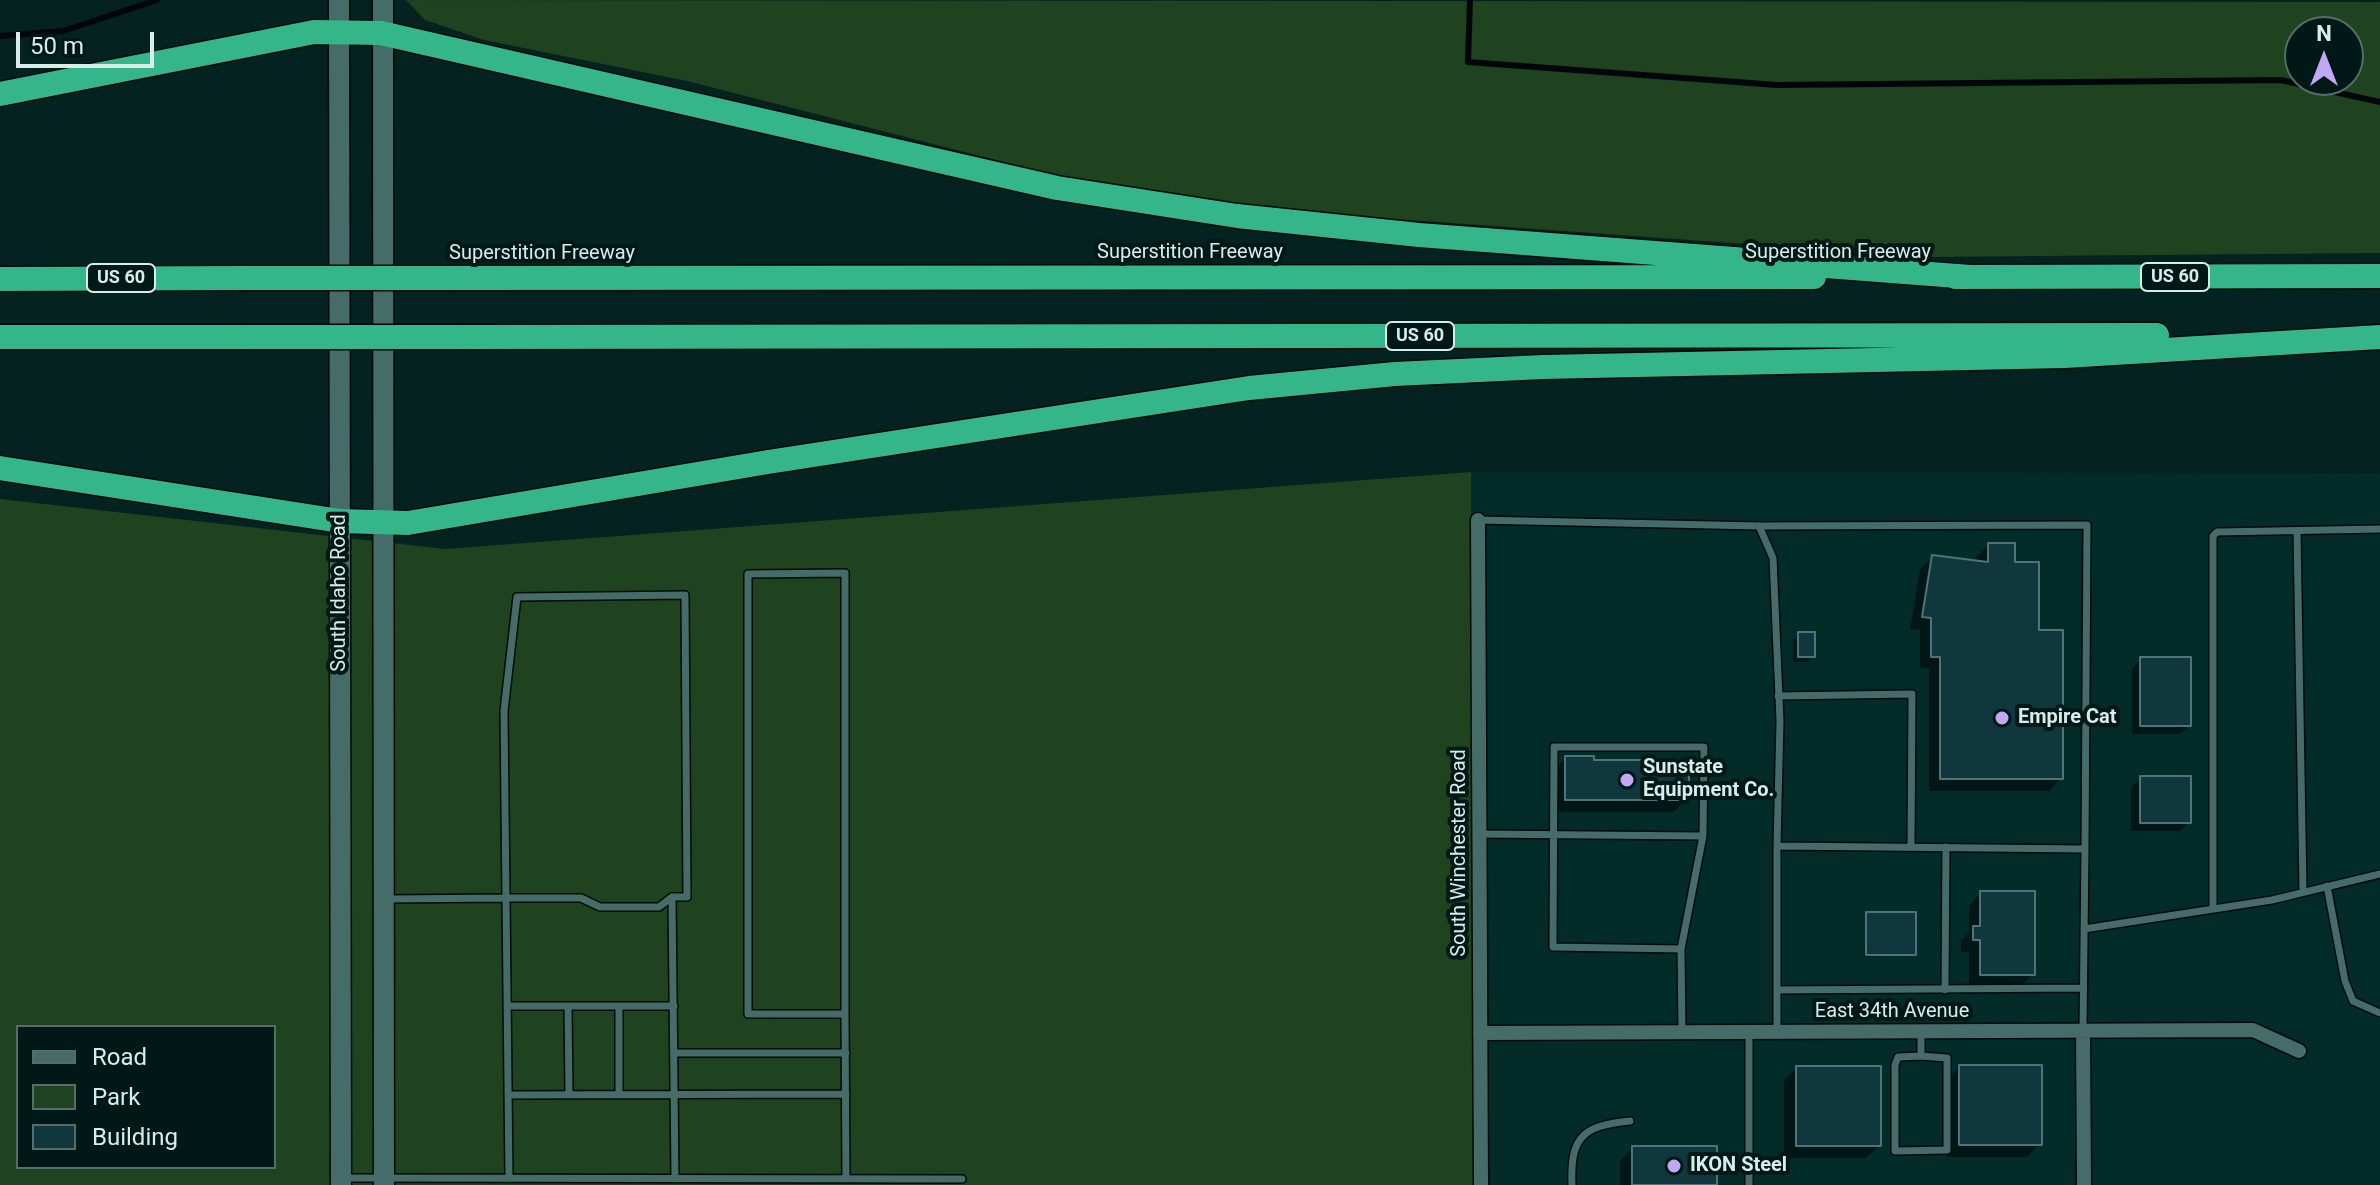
<!DOCTYPE html>
<style>
body{margin:0}
#map{position:relative;width:2380px;height:1185px;overflow:hidden;background:#042220;font-family:Roboto,sans-serif}
canvas{display:block}
.legend{position:absolute;left:16px;top:1025px;width:260px;height:144px;box-sizing:border-box;background:#001816;border:2px solid #566d6b;margin:0;padding:10px 14px;list-style:none;font-size:24px;color:#d8ecea}
.legend li{display:flex;align-items:center;gap:16px;height:40px}
.legend b{width:40px;border:2px solid #566d6b}
.north{position:absolute;left:2284px;top:16px;width:80px;height:80px;box-sizing:border-box;background:#001816;border:2px solid #566d6b;border-radius:50%;rotate:0deg;font-size:22px;font-weight:700;line-height:32px;text-align:center;color:#d8ecea}
.north::after{content:'';display:block;margin:auto;width:28px;height:36px;background:#c1a8f3;clip-path:polygon(50% 0,100% 100%,50% 72%,0 100%)}
.scale{position:absolute;left:16px;top:32px;width:138px;height:36px;box-sizing:border-box;border:4px solid #d8ecea;border-top:0;padding-left:10px;font-size:24px;line-height:28px;white-space:nowrap;color:#d8ecea;-webkit-text-stroke:6px #001816;paint-order:stroke}
</style>
<div id="map">
<canvas width="2380" height="1185"></canvas>
<ul class="legend">
<li><b style="height:10px;background:#456c68"></b>Road</li>
<li><b style="height:22px;background:#1f421f"></b>Park</li>
<li><b style="height:22px;background:#10373d"></b>Building</li>
</ul>
<div class="north">N</div>
<div class="scale">50 m</div>
</div>
<script>
const ctx = document.querySelector('canvas').getContext('2d');
ctx.lineJoin = 'round';
function fill(path, color) { ctx.fillStyle = color; ctx.fill(path, 'evenodd'); }
function stroke(path, color, width, dash) { ctx.strokeStyle = color; ctx.lineWidth = width; ctx.lineCap = dash ? 'butt' : 'round'; ctx.setLineDash(dash || []); ctx.stroke(path); }
function write(font, color, halo, rows, align = 'center') {
  ctx.font = font + ' Roboto,sans-serif'; ctx.lineWidth = 8; ctx.setLineDash([]); ctx.textBaseline = 'middle'; ctx.strokeStyle = halo; ctx.fillStyle = color; for (const [text, x, y, turn = 0] of rows) {
    ctx.save(); ctx.translate(x, y); ctx.rotate((+turn || 0) * Math.PI / 180); ctx.textAlign = isNaN(turn) ? turn : align; if (halo) ctx.strokeText(text, 0, 0); ctx.fillText(text, 0, 0); ctx.restore();
  }
}
fill(new Path2D(`
 M1471 472 2380 473V1185H1479Z`), '#032c29');
fill(new Path2D(`
 M406 0 2380 2V253L1929 257 1311 213 1175 197 1058 176 687 81 484 40 425 20ZM2300 32H2348V80H2300Z
 M1471 472 1476 1185H0V499L445 549ZM18 1027H274V1167H18Z`), '#1f421f');
fill(new Path2D(`
 M1989 545 2013 564 2037 632 2061 778 2049 791H1929V668H1920V630L1910 629 1920 569 1933 557 1976 563V557Z
 M1799 634 1813 656 1807 662H1793V640Z
 M2141 659 2190 725 2180 734H2132V669Z
 M1566 758 1592 762 1687 799 1674 812H1553V770Z
 M2140 778 2189 822 2180 831H2131V788Z
 M1981 893 2033 974 2020 987H1969V952H1961V940L1969 933V906Z
 M1867 914 1914 954 1864 957Z
 M1960 1067 2040 1144 2027 1157H1947V1079Z
 M1797 1068 1879 1146 1866 1158H1784V1080Z
 M1633 1148 1715 1185H1620V1161Z`), '#0007');
stroke(new Path2D(`
 M1470 0 1468 62 1777 85 2281 80 2380 102
 M0 36 63 31 157 0`), '#00060c', 6);
const building = new Path2D(`
 M1988 543H2015V562H2039V630H2063V779H1940V657H1931V618L1922 617 1932 555 1988 562Z
 M1798 632H1815V657H1798Z
 M2140 657H2191V726H2140Z
 M1565 756H1594V760H1689V800H1565Z
 M2140 776H2191V823H2140Z
 M1980 891H2035V975H1980V940H1973V926H1980Z
 M1866 912H1916V955H1866Z
 M1959 1065H2042V1145H1959Z
 M1796 1066H1881V1146H1796Z
 M1632 1146H1717V1185H1632Z`);
fill(building, '#10373d');
stroke(building, '#4e737a', 2);
const service = new Path2D(`
 M1478 520 1759 526 2087 525 2085 849
 M1759 526 1773 558 1780 721 1777 846
 M2297 531 2303 892
 M845 573V1014H748V574Z
 M1778 696 1912 694 1911 847
 M1479 834 1703 836 1681 949 1682 1031
 M2327 886 2345 981 2353 1001 2380 1013
 M672 897 659 907H600L581 898H506L504 711 517 597 685 595 687 897H672L675 1179
 M386 899 506 898 509 1179
 M2213 909V536L2217 532 2380 529
 M2084 929 2272 900 2380 874
 M1681 949 1553 947 1554 747H1704L1703 836
 M1777 990 2083 988
 M1945 990 1946 847
 M507 1006H674
 M568 1006 569 1095
 M619 1006V1094
 M845 1014 846 1179
 M1749 1032V1185
 M1777 1032V846L2085 849 2083 1031
 M1921 1032V1056L1947 1058V1150L1895 1151V1065L1898 1057 1921 1056
 M674 1053H846
 M508 1095 846 1094
 M343 1178 962 1179
 M1572 1185C1570 1136 1583 1126 1630 1121`);
const minor = new Path2D(`
 M1478 520 1481 1185
 M2083 1031 2084 1185
 M1480 1033 2253 1030 2299 1051`);
const secondary = new Path2D(`
 M339 0 341 1185
 M383 0 384 1185`);
const motorway = new Path2D(`
 M0 94 314 32 381 33 1057 188 1237 216 1419 235 1970 277
 M1955 277 2380 276
 M456 278 1814 277
 M0 279 242 278
 M0 337H242
 M460 337 2157 335
 M0 468 340 521 408 523 768 462 1249 388 1395 374 1543 367 2065 356 2380 337`);
stroke(service, '#000a09', 10);
stroke(minor, '#000a09', 17);
stroke(secondary, '#000a09', 23);
stroke(motorway, '#000a09', 27);
stroke(service, '#456c68', 7);
stroke(minor, '#456c68', 14);
stroke(secondary, '#456c68', 20);
stroke(motorway, '#35b68a', 24);
const motorwayBridge = new Path2D(`
 M242 278H456
 M242 337H460`);
stroke(motorwayBridge, '#000a09', 27, []);
stroke(motorwayBridge, '#35b68a', 24);
for (const [x, y, r, color] of [
 [2002,718,8,"#c1a8f3"],
 [1627,780,8,"#c1a8f3"],
 [1674,1166,8,"#c1a8f3"]
]) { const dot = new Path2D(); dot.arc(x, y, r, 0, 2 * Math.PI); ctx.fillStyle = color; ctx.fill(dot); stroke(dot, '#001816', 3); }
for (const [x, y, w] of [
 [2175,277,68],
 [121,278,68],
 [1420,336,68]
]) { const box = new Path2D(); box.roundRect(x - w / 2, y - 14, w, 28, 6); ctx.fillStyle = '#001816'; ctx.fill(box); stroke(box, '#d8ecea', 2); }
write('bold 18px', '#d8ecea', null, [
 ["US 60",2175,277],
 ["US 60",121,278],
 ["US 60",1420,336]
]);
write('20px', '#d8ecea', '#001816', [
 ["Superstition Freeway",1190,253],
 ["Superstition Freeway",1838,253],
 ["Superstition Freeway",542,254],
 ["South Idaho Road",340,593,-90],
 ["South Winchester Road",1460,853,-90],
 ["East 34th Avenue",1892,1012]
]);
write('bold 20px', '#d8ecea', '#001816', [
 ["Empire Cat",2018,718],
 ["Sunstate",1643,768],
 ["Equipment Co.",1643,791],
 ["IKON Steel",1690,1166]
], 'left');
</script>
